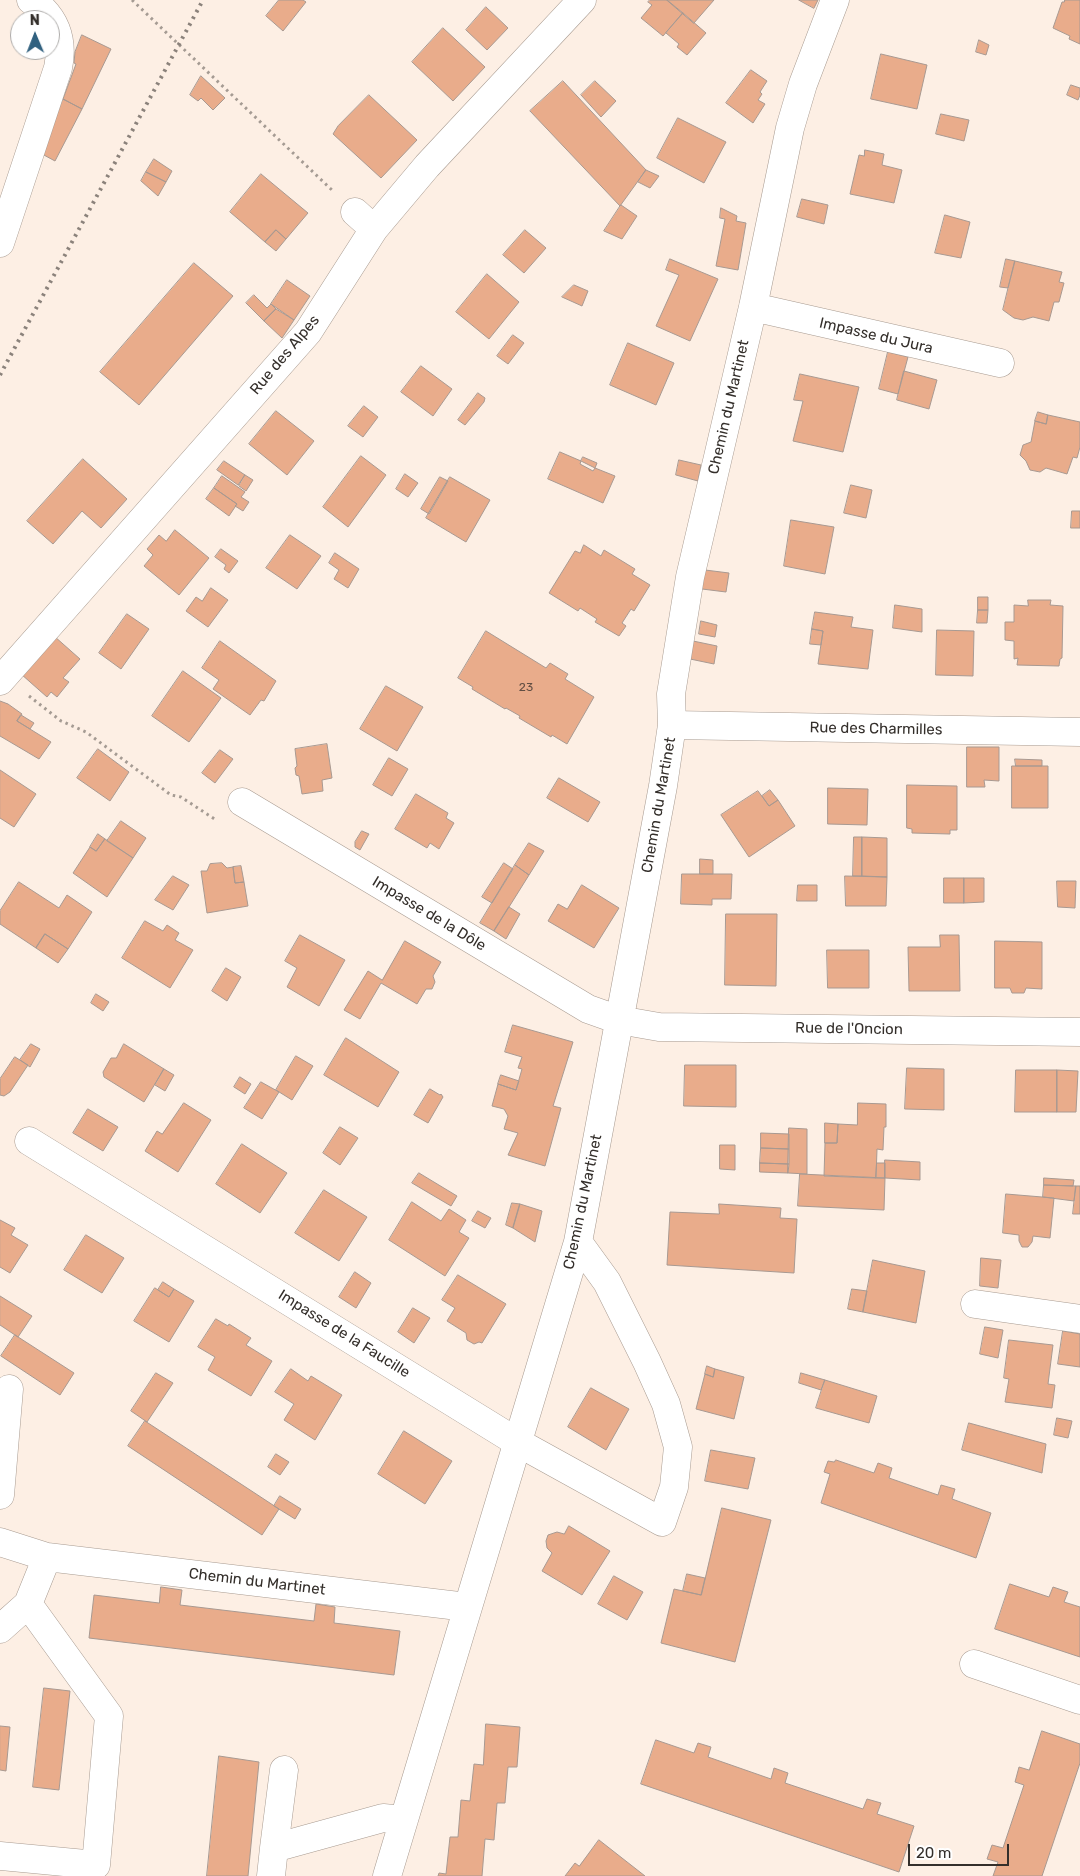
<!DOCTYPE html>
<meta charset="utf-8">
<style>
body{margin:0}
#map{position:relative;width:1080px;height:1876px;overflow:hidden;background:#fdefe4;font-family:Rubik,sans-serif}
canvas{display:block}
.north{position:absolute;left:10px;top:10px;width:50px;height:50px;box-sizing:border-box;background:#fff;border:1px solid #aeacaa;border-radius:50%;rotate:359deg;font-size:14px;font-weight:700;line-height:20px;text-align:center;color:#342f2b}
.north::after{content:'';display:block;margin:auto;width:18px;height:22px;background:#31617f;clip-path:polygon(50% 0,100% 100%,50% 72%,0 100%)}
.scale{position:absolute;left:908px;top:1844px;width:101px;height:22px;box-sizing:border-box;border:2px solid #342f2b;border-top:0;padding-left:6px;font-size:15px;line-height:18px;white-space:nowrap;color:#342f2b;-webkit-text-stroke:4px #fff;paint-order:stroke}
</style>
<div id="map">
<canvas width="1080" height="1876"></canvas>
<div class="north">N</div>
<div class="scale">20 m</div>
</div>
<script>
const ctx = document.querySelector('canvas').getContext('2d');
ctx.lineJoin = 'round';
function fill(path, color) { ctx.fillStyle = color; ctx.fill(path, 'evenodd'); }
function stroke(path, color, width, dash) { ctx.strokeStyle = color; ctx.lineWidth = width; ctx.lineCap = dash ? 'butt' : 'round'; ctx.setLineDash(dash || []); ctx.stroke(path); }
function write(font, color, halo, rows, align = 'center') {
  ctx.font = font + ' Rubik,sans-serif'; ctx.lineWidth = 4; ctx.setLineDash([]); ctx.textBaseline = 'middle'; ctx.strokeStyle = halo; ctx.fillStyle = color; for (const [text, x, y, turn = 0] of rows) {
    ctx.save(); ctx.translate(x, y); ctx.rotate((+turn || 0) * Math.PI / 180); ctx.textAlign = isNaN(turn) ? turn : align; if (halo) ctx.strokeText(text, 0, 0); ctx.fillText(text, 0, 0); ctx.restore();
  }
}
const building = new Path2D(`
 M279 0H303L306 2 283 31 266 16Z
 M650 0H667L683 13 663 36 641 18 652 5 648 2Z
 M667 0H714L694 23Z
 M799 0H818L814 8Z
 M1065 0H1080V44L1069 39 1070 36 1053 28 1062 2H1064Z
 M486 7 508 28 487 50 466 30Z
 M683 13 706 33 687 55 677 47 679 44 666 33Z
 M443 28 485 67 453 101 412 62Z
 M82 35 111 49 82 109 63 99 76 64 74 63 75 52Z
 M979 40 989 45 986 55 976 52Z
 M881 54 927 65 917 109 871 99Z
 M751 70 767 81 760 92 762 94 758 100 765 104 753 123 726 103Z
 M201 76 225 98 213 110 201 98 198 101 190 95Z
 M563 81 646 170 620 206 530 111Z
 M595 81 616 101 601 117 581 95Z
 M1071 85 1080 88V95L1078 100 1067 95Z
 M369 95 417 140 381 178 333 134 338 126Z
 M63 99 82 109 55 161 42 154Z
 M941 114 969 120 964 141 936 134Z
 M678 118 726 142 704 183 657 158Z
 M865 150 884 154 882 165 902 170 894 203 850 194 859 155 864 156Z
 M154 159 172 171 166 182 146 172Z
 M646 170 659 176 650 188 638 182Z
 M146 172 166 182 158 196 141 181Z
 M261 174 308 213 286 239 276 230 265 242 230 212Z
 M802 199 828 205 824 224 797 217Z
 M621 205 637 216 622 239 604 231Z
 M721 208 737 216 736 221 746 223 738 270 716 266 725 219 720 218Z
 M945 215 970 222 961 258 935 253Z
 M276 230 286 239 276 251 265 242Z
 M525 230 546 248 524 273 503 255Z
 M670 259 718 279 690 341 656 326 679 275 666 270Z
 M1006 259 1015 261 1008 288 1000 287Z
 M1015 261 1062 272 1059 282 1064 283 1059 302H1054L1049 321 1033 317 1023 320 1014 318 1003 310Z
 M194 263 233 296 139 405 100 372Z
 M487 274 519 302 489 339 456 312Z
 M287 280 310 296 294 320 271 304Z
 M574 285 588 291 582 306 562 297Z
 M254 295 267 308 271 304 276 309 264 321 246 303Z
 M276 309 294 320 282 338 264 321Z
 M513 335 524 343 508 364 497 356Z
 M628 343 674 363 656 405 610 385Z
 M888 352 908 357 898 394 879 389Z
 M421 366 452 389 433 416 401 392Z
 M904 371 937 380 929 409 897 400Z
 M800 374 859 387 843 452 793 441 803 401 794 400Z
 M478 393 485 398 484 402 465 425 458 420Z
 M364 406 378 417 363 437 348 426Z
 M276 411 314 441 287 475 249 444Z
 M1038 412 1048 415 1046 424 1035 421Z
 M1048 415 1080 422V447L1077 458 1073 457 1067 474 1046 468 1040 472 1030 470 1026 461 1020 455 1023 445 1031 442 1035 421 1046 424Z
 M560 452 581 461 580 464 593 471 595 468 615 476 603 503 548 479Z
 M361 456 386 475 348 527 323 507Z
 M583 457 597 463 595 468 581 461Z
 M83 459 127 499 101 528 82 511 53 544 27 521Z
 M679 460 701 465 698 481 676 475Z
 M224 461 245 475 238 485 217 470Z
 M405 474 418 483 408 497 396 489Z
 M245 475 253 480 246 491 239 486Z
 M222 476 245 492 241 497 249 502 243 511 235 506 237 504 214 488Z
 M440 477 448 481 429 514 421 509Z
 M450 477 490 500 466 542 426 518Z
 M851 485 872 490 866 518 844 513Z
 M214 488 237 504 229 516 206 499Z
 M1072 511H1080V528H1071Z
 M791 520 834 527 825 574 784 566Z
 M175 530 209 558 179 595 144 566 153 555 147 549 159 535 166 541Z
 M290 535 321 556 297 589 266 568Z
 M584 545 601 556 604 550 635 569 632 574 650 585 634 611 631 609 622 623 626 626 619 636 595 622 597 619 580 608 578 611 549 593 575 551 580 553Z
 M221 549 238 561 229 573 224 569 226 565 215 557Z
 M335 553 359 569 348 588 334 579 339 570 329 563Z
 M705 570 729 573 726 592 702 589Z
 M211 588 228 600 208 627 186 611 196 597 202 601Z
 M978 597H988V610H978Z
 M1028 600H1051L1050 605 1063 606 1062 658 1060 659 1059 666 1017 665 1018 658 1014 659V641L1005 640V622H1014V605L1028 606Z
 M895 605 922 609V632L893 628Z
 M978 610H988L987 623H977Z
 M815 612 853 617 851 627 873 630 868 669 818 664 823 631 812 629Z
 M127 614 149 629 121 669 99 653Z
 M701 621 717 625 715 637 699 634Z
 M812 629 823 631 821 645 810 644Z
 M937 630 974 631 973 676 936 675Z
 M486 631 546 668 550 663 568 674 565 679 594 697 567 744 552 735 551 737 519 718 520 716 506 708 505 709 472 689 473 687 458 678Z
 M54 636 80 659 63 678 69 682 57 697 51 692 47 697 21 674Z
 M220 641 276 681 264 701 261 700 250 715 213 689 219 680 202 668Z
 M693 641 717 646 714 664 690 659Z
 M183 671 221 698 189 742 152 716Z
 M386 686 423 707 397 751 360 729Z
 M0 701 8 704 22 714 17 721 51 742 39 759 0 736Z
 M21 715 34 723 30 729 17 721Z
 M327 744 332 778 322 780 323 791 302 794 299 776 296 775 295 768 297 766 295 749Z
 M967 747H999V781L984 780 985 787H967Z
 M98 749 129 772 110 801 77 778Z
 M220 750 233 759 215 783 202 773Z
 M389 758 408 769 392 796 373 785Z
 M1015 759 1042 760V766H1016Z
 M1012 766H1048V808H1012Z
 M0 770 36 794 14 827 0 818Z
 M559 778 600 802 588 822 547 798Z
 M907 785 957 786V830H950V834L912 833V829L907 828Z
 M828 788 868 789 867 825 828 824Z
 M770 790 778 800 769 806 762 796Z
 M758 791 769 806 778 800 795 826 749 857 721 815Z
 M416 794 448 813 446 818 454 823 439 849 430 843 427 848 395 829Z
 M121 821 146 838 133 858 107 841Z
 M362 831 369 834 360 850 355 847V842Z
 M98 834 105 839 96 851 90 847Z
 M854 837H862V876H853Z
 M862 837 887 838V877L862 876Z
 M105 839 133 858 107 897 73 873 90 847 96 851Z
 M529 843 544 851 529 875 515 865Z
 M700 859 713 860V874H700Z
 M222 863 227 868 233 867 235 883 244 882 248 906 207 913 201 871H207L210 864Z
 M504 863 513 869 492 903 482 897Z
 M515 865 529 875 494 931 480 923Z
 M241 866 244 882 235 883 233 867Z
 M682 874H732L731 899H712V905L681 904Z
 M173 876 189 885 173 910 155 900Z
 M845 876 887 877 886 906H846Z
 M944 878H964V903H944Z
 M964 878H984V902L964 903Z
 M1057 881H1076L1075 908 1058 907Z
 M19 882 59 908 67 895 92 912 68 949 45 934 36 948 0 924V911Z
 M582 885 619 908 594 948 548 921 558 904 567 909Z
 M798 885H817V901H797Z
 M509 907 520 914 506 939 494 931Z
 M726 914H777L776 986 725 985Z
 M145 921 163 931 167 925 179 933 175 940 193 950 170 988 122 958Z
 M45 934 68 949 58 963 36 948Z
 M300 935 345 960 319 1006 287 987 297 968 285 961Z
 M940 935H959L960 991H909L908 947H940Z
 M405 941 441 962 433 976 435 982 432 989H426L417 1004 381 983 360 1019 344 1010 368 971 382 980Z
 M995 941 1042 942V989L1026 988 1024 993H1012L1010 988H995Z
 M827 950H869V988H828Z
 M226 968 241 977 227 1001 212 991Z
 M96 994 109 1002 103 1011 91 1003Z
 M513 1025 573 1042 553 1106 561 1108 545 1166 508 1155 518 1133 504 1129 508 1116 504 1109 492 1106 498 1084 516 1090 522 1069 518 1068 522 1057 505 1052Z
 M346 1038 399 1072 378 1107 324 1075Z
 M31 1044 40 1049 30 1067 20 1060Z
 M124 1044 164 1069 144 1102 104 1077 103 1072 111 1058H116Z
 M296 1056 313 1066 292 1100 276 1090Z
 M15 1057 28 1065 10 1092 4 1096 0 1095V1079Z
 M685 1065H736V1107L684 1106Z
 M907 1068 944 1069V1110L905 1109Z
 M164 1069 174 1075 165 1091 155 1085Z
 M1016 1070H1057V1112H1015Z
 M1057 1070 1078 1071 1076 1112H1057Z
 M501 1075 519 1081 516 1090 498 1084Z
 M240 1077 251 1084 245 1094 234 1087Z
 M261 1082 279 1092 262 1119 244 1108Z
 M430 1089 440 1095 441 1094 443 1097 428 1123 414 1115Z
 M184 1103 211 1120 178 1172 145 1151 157 1131 162 1134Z
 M858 1103 886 1104V1127H884L883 1150 877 1149 876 1178 824 1176 825 1143H837L838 1124 857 1125Z
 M88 1109 118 1127 103 1151 73 1133Z
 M825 1123 838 1124 837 1143H825Z
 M340 1127 358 1138 340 1165 323 1153Z
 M789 1128 807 1129V1174L788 1173Z
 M761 1133 789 1134V1149L761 1148Z
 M242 1144 287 1173 260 1213 216 1184Z
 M720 1145H735V1170L720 1169Z
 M761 1148 789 1149V1164L760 1163Z
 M885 1160 920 1162V1180L885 1178Z
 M760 1163 789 1164 788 1173 760 1172Z
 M877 1163H885V1178H876Z
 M419 1173 457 1196 451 1206 412 1183Z
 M800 1174 885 1178 884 1210 798 1206Z
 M1044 1178 1074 1180 1073 1186 1044 1185Z
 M1044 1185 1076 1186 1074 1201 1043 1197Z
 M1076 1186H1080V1214H1073Z
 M324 1190 367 1217 339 1261 295 1233Z
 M1006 1194 1054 1198 1050 1238 1033 1236 1032 1242 1028 1247H1022L1019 1241V1235L1003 1233Z
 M412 1202 441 1221 449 1209 466 1220 459 1232 469 1238 445 1276 389 1240Z
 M512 1203 520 1204 513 1228 506 1225Z
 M520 1204 542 1211 535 1242 513 1228Z
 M719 1204 781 1208 780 1218 797 1219 794 1273 667 1265 670 1212 719 1214Z
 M478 1211 491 1218 485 1228 472 1221Z
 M0 1220 15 1228 11 1235 28 1245 10 1273 0 1267Z
 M86 1235 124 1258 102 1293 64 1270Z
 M981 1258 1001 1260 998 1288 980 1286Z
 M873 1260 925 1271 916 1323 863 1312Z
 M355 1272 371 1283 356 1308 339 1297Z
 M458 1275 506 1304 482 1343 479 1342 474 1344 467 1340 466 1333 447 1321 455 1308 442 1300Z
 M163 1282 174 1289 169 1297 158 1290Z
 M155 1288 169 1297 174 1289 194 1301 169 1342 134 1321Z
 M852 1289 867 1291 863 1312 848 1309Z
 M0 1296 32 1316 18 1337 0 1325Z
 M413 1308 430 1318 414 1343 398 1332Z
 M216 1319 228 1326 229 1324 251 1338 246 1345 272 1361 251 1396 208 1370 215 1357 198 1347Z
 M985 1327 1003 1330 998 1358 980 1354Z
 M1063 1331 1080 1334V1367L1058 1364Z
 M15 1335 74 1373 60 1395 1 1356Z
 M1009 1340 1053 1345 1048 1384 1055 1385 1052 1408 1005 1402 1009 1379 1004 1378Z
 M707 1366 715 1369 713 1377 705 1374Z
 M291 1369 308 1381 311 1376 342 1395 315 1440 284 1420 294 1404 275 1392Z
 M715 1369 744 1377 734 1419 696 1409 705 1374 713 1377Z
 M156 1373 173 1383 147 1422 131 1411Z
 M801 1373 825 1380 821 1390 799 1383Z
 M825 1380 877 1396 869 1423 816 1408Z
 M591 1388 629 1409 606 1450 568 1427Z
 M1057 1418 1072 1421 1068 1438 1054 1435Z
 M145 1421 279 1509 262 1535 128 1446Z
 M969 1423 1046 1444 1042 1473 962 1450Z
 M404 1431 452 1461 425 1504 378 1474Z
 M711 1450 755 1458 748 1489 705 1481Z
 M276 1454 289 1462 280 1475 268 1467Z
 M836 1460 874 1473 878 1463 892 1468 889 1478 938 1495 941 1485 955 1489 952 1499 991 1513 976 1558 821 1503 830 1474 824 1472 828 1461 834 1462Z
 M280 1496 301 1509 295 1519 274 1506Z
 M722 1508 771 1520 735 1662 661 1643 674 1589 701 1595Z
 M569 1526 610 1551 582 1595 542 1571 552 1553 547 1548 546 1541 548 1535 557 1532 564 1534Z
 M687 1574 705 1578 701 1595 683 1591Z
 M614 1576 643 1592 627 1620 598 1604Z
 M1010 1584 1049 1597 1053 1587 1068 1592 1064 1602 1080 1607V1657L995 1629Z
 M161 1587 182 1590 180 1605 314 1621 316 1604 335 1607 334 1623 400 1631 394 1675 89 1638 94 1595 159 1603Z
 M44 1688 70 1691 59 1790 33 1787Z
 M486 1724 520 1727 517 1767H508L505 1803H497L494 1840 485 1839 482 1876H438L439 1873 446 1874 450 1837H458L461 1800 470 1801 474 1764 483 1765Z
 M0 1726 10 1727 6 1771 0 1770Z
 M1042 1731 1080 1744V1763L1042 1876H993L998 1862 987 1859 992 1845 1003 1848 1024 1785 1015 1782 1019 1767 1029 1770Z
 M656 1740 694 1753 698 1743 711 1747 708 1757 771 1779 774 1768 788 1773 785 1783 863 1809 867 1799 881 1803 877 1814 914 1826 899 1872 641 1784Z
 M219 1756 259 1762 248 1876H207Z
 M599 1840 645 1876H565L575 1863 579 1866Z`);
fill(building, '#e9ac8b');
stroke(building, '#a89991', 1);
const minor = new Path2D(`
 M355 212 374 229
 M0 243 58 68C64 39 55 16 31 0
 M753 307 1000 363
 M0 681 308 332 374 229 427 166 582 0
 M672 725 1080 732
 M242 802 588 1009 619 1020 659 1027 1080 1032
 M29 1141 517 1442 662 1522 674 1487 678 1447 666 1404 647 1362 607 1282 578 1242
 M975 1304 1080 1319
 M0 1495 9 1389
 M0 1542 47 1557
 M0 1629 28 1604 47 1557 467 1607
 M974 1664 1080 1700
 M274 1848 284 1770
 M0 1856 96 1865 109 1716 28 1604
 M271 1876 274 1848 383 1818 404 1820
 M387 1876 578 1242 663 786 672 725 671 694 690 577 753 307 790 128 803 84 835 0`);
stroke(minor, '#a89b91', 29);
stroke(new Path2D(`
 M132 0 333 191
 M29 696 61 721 86 732 171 795 181 797 216 820`), '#a59b93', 3, [2.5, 4]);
stroke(minor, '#fff', 28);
stroke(new Path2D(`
 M0 375 203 0`), '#8b827b', 4, [2.5, 5]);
write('12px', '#614e43', null, [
 ["23",526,688]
]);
write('15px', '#342f2b', '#fff', [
 ["Impasse du Jura",876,336,13],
 ["Rue des Alpes",285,355,-50],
 ["Chemin du Martinet",729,407,-77],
 ["Rue des Charmilles",876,729,1],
 ["Chemin du Martinet",659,805,-80],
 ["Impasse de la Dôle",429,914,31],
 ["Rue de l'Oncion",849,1029,1],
 ["Chemin du Martinet",583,1202,-78],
 ["Impasse de la Faucille",344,1334,32],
 ["Chemin du Martinet",257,1582,7]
]);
</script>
